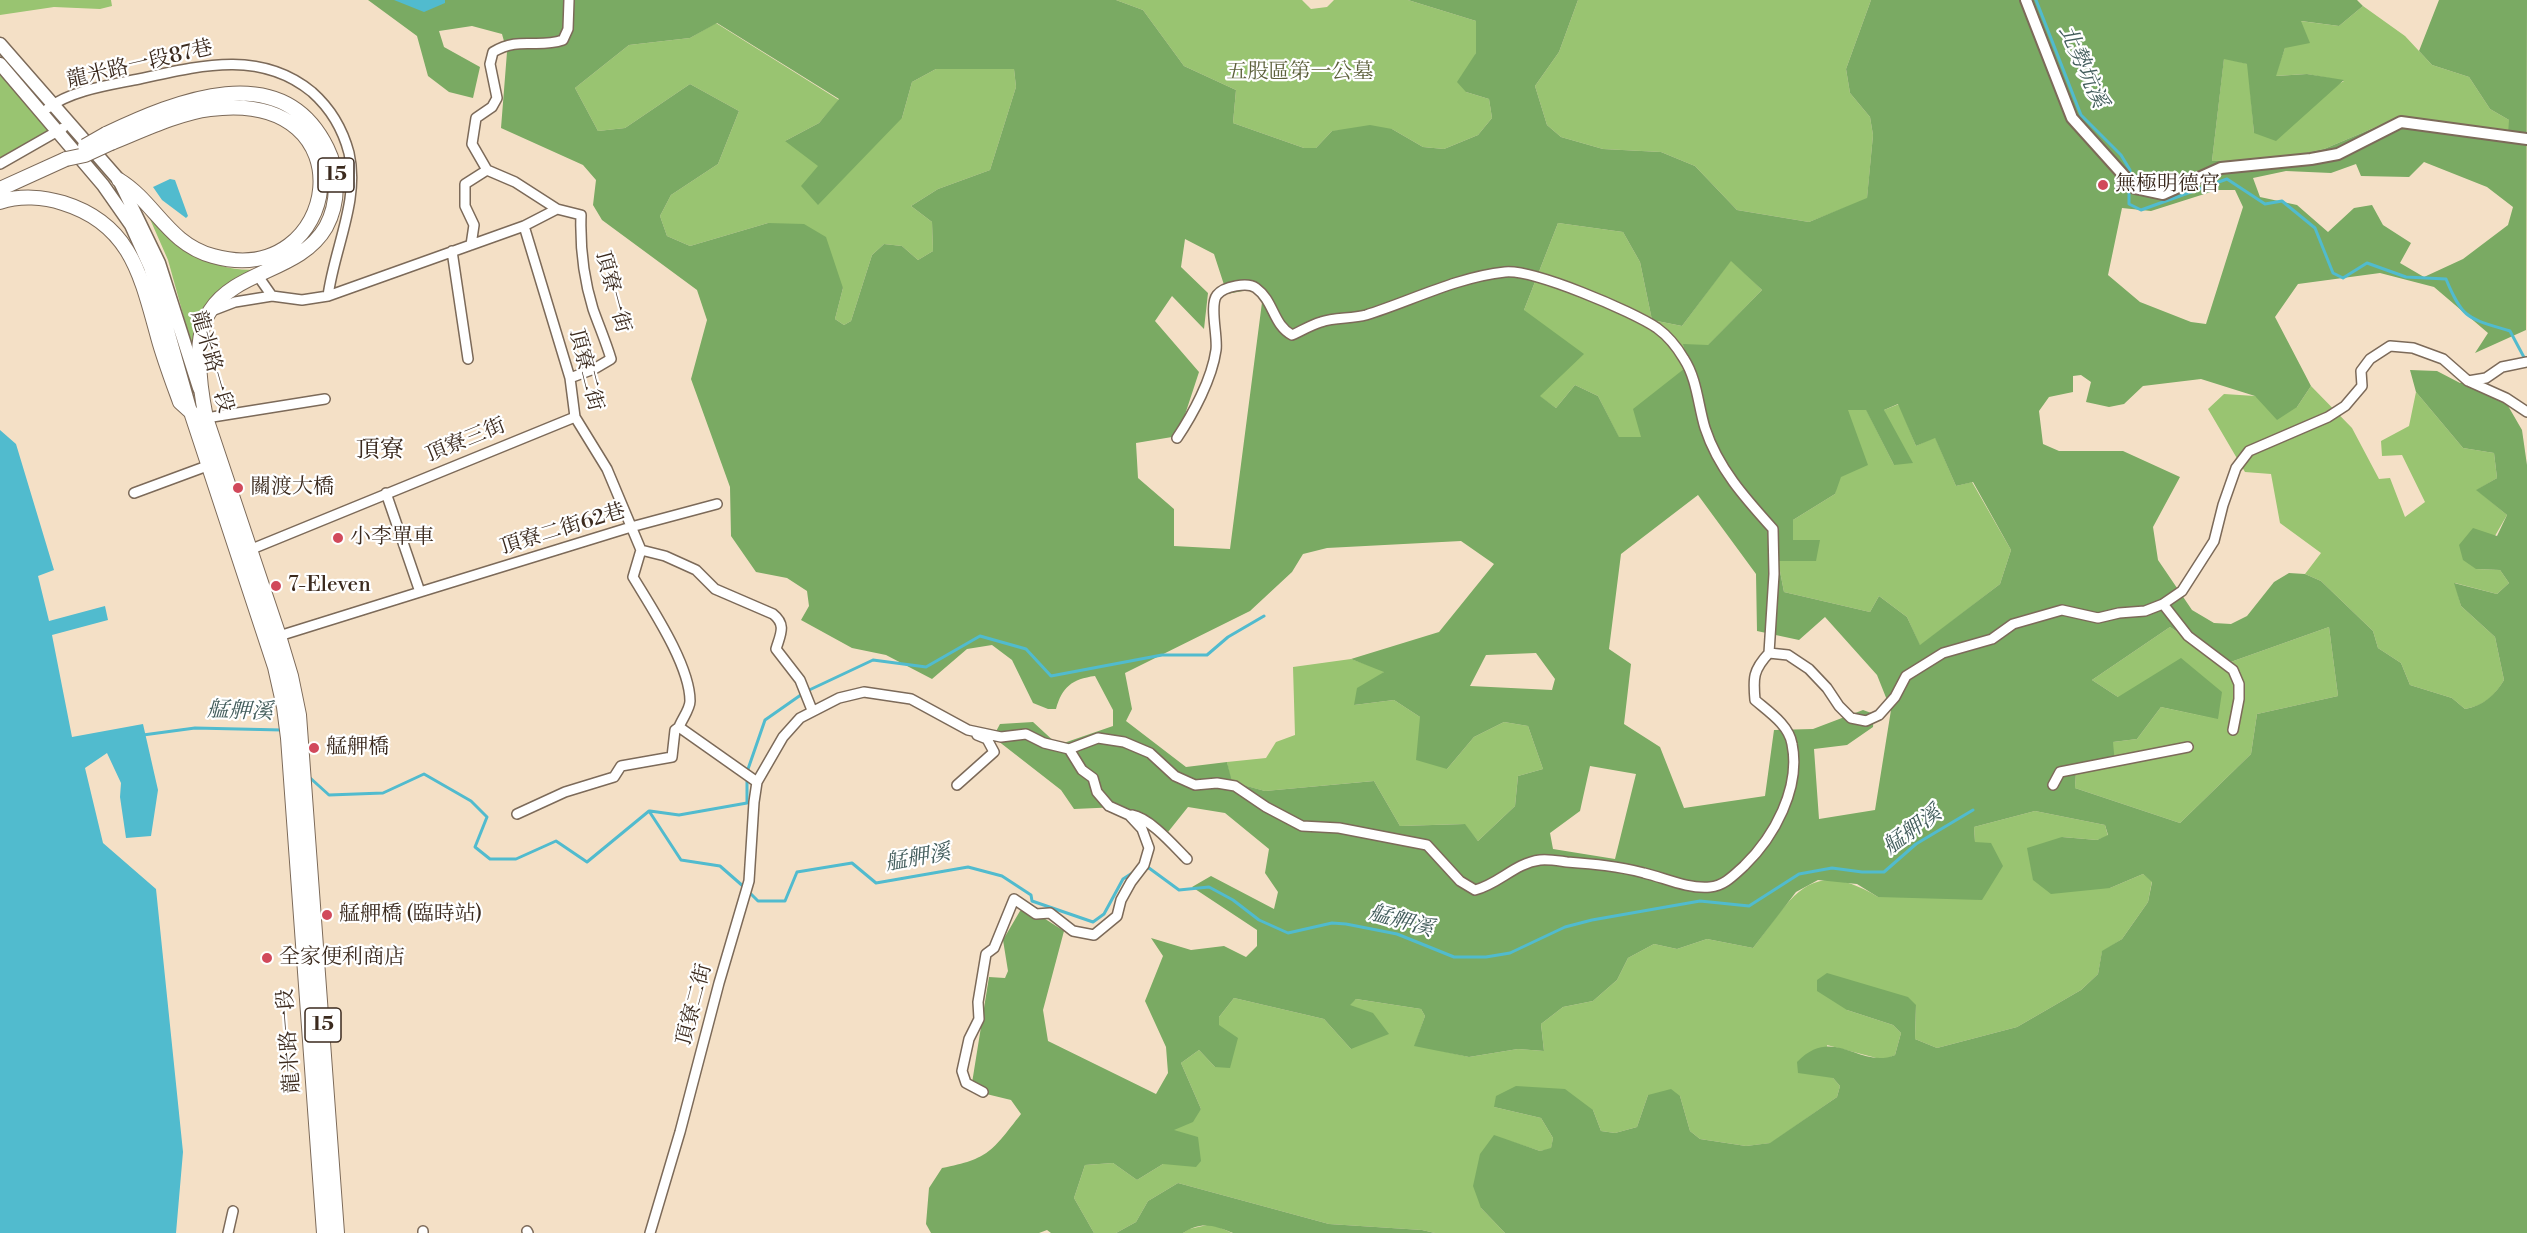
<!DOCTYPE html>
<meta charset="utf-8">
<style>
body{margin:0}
canvas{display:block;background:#f4e0c6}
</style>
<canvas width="2527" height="1233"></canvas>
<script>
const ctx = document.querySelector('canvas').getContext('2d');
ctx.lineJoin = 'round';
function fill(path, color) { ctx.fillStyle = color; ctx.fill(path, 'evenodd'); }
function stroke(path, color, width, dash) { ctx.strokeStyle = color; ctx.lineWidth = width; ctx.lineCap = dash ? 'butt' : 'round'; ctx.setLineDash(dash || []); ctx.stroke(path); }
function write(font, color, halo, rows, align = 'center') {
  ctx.font = font + ' "Libre Bodoni","Noto Serif TC",serif'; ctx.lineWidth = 4.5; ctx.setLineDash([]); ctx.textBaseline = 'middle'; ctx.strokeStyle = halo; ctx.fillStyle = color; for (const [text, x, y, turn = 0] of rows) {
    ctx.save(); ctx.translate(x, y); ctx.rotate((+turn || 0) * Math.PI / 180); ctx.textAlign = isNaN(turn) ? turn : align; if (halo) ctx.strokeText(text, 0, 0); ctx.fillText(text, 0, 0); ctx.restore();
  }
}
fill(new Path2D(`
 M0 0H111L112 6 100 9 54 7 0 15Z
 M1116 0H1302L1311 9 1327 7 1334 0H1408L1476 21V53L1466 92 1489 99 1492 118 1478 135 1444 149 1423 147 1392 129 1332 131 1316 148H1304L1233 123 1236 90 1184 66 1143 10Z
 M1578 0H1871L1846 69 1850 93 1870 117 1873 135 1867 199 1809 222 1737 210 1695 166 1661 152 1603 149 1561 137 1547 125 1535 86 1559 52Z
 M2363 6 2405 36 2432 65 2469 77 2490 109 2509 120V135L2383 124 2324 149 2278 159 2212 161 2224 58 2248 64 2254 133 2344 81 2307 74 2275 76 2285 48 2300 21 2339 26Z
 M716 23 839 100 819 123 785 141 902 118 912 82 936 69H1014L1016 87 990 170 938 189 911 206 932 222 933 251 918 260 902 246 884 244 872 255 851 321 844 325 835 319 843 288 768 223 690 246 667 236 660 216 671 195 718 164 739 111 690 84 625 128 598 131 575 88 629 45 690 38Z
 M0 72 49 132 0 158Z
 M150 219C182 251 215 274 262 269L218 294 196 361 168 260Z
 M1558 223 1623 232 1640 262 1652 320 1682 326 1731 260 1762 290 1689 365 1641 437 1619 438 1598 396 1575 385 1556 408 1539 396 1524 310Z
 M2311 386 2352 428 2379 479 2390 478 2405 517 2425 502 2402 455 2382 456 2381 441 2409 426 2416 392 2463 448 2494 453 2497 478 2477 490 2507 515 2476 569 2500 570 2509 583 2497 594 2455 583 2461 606 2495 637 2504 680C2495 696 2483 706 2465 709L2452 698 2410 685 2401 663 2378 648 2373 631 2321 581 2305 574 2321 553 2280 523 2271 474 2245 472 2208 409 2224 394 2255 396 2297 407Z
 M1899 404 1916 446 1935 437 1956 486 1972 482 2011 550 2000 584 1920 646 1907 617 1879 596 1870 612 1784 592 1778 561H1816L1793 540V520L1835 494 1847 409H1866L1894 465 1884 410Z
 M2170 627 2225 664 2329 627 2338 696 2257 714 2251 754 2180 823 2075 788 2076 772 2113 742 2137 739 2161 707 2217 719 2118 697 2092 680Z
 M1351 659 1385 671 1354 705 1394 700 1420 717 1447 769 1474 737 1504 722 1528 726 1543 769 1518 776 1515 806 1478 841 1464 824 1400 826 1374 781 1265 791 1231 782 1227 762 1266 758 1276 742 1295 735 1293 667Z
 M2035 811 2105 825 2108 836 2097 840 2062 837 2110 888 2143 874 2152 881 2148 902 2122 939 2102 952 2098 974 2081 990 2017 1027 1937 1048 1915 1039 1916 1005 1847 1010 1893 1025 1901 1033 1895 1055 1884 1060 1827 1045 1833 1078 1840 1086 1837 1097 1771 1143 1746 1146 1700 1139 1690 1131 1680 1096 1648 1095 1637 1127 1615 1133 1601 1131 1593 1110 1494 1107 1541 1118 1553 1138 1551 1149 1540 1151 1494 1136 1481 1208 1505 1233H1435L1422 1230 1329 1224 1178 1183 1148 1201 1136 1222 1116 1233H1094L1074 1198 1085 1165 1113 1163 1137 1180 1163 1164 1173 1130 1201 1109 1181 1063 1199 1050 1215 1067 1219 1017 1234 998 1324 1019 1351 1049 1349 1004 1356 999 1421 1009 1425 1016 1415 1045 1469 1057 1518 1049 1544 1051 1541 1024 1563 1007 1593 1001 1617 980 1628 958 1654 944 1677 949 1707 939 1753 948C1792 898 1809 855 1878 897L1975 842 1974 827Z
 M1212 1224 1232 1233H1183L1189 1229Z`), '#99c471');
fill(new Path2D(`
 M368 0H1116L1143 10 1184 66 1236 90 1233 123 1304 148H1316L1332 131 1370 125 1392 129 1423 147 1444 149 1478 135 1492 118 1489 99 1466 92 1457 82 1476 53V21L1408 0H1578L1559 52 1535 86 1547 125 1561 137 1603 149 1661 152 1695 166 1737 210 1809 222 1867 198 1873 135 1870 117 1850 93 1846 69 1871 0H2357L2363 6 2339 26 2301 21 2310 43 2285 48 2276 76 2307 74 2344 80 2276 141 2254 133 2247 64 2224 59 2212 161 2278 159 2324 149 2383 124 2416 120 2508 135 2509 120 2490 109 2469 77 2432 65 2419 51 2439 0H2527L2526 330 2475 353 2488 333 2434 287 2380 273 2298 284 2275 317 2311 386 2297 407 2277 420 2255 396 2201 379 2143 386 2124 404 2109 407 2086 402 2091 382 2081 375 2073 376V392L2049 397 2039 411 2043 444 2059 451H2123L2180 477 2153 527 2158 560 2192 610 2214 623 2231 624 2247 616 2274 582 2289 573 2305 574 2321 581 2373 631 2378 648 2401 663 2410 685 2452 698 2465 709C2483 706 2495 695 2504 680L2495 637 2461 606 2454 583 2497 594 2509 583 2500 570 2476 569 2463 560 2459 545 2473 528 2497 536 2507 515 2476 490 2497 478 2494 453 2463 448 2416 392 2410 370 2437 371 2460 383 2477 379 2500 392 2522 430 2527 465V1233H1505L1481 1208 1473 1186 1480 1154 1494 1135 1540 1151 1551 1148 1553 1138 1541 1118 1494 1107 1496 1096 1516 1086 1565 1089 1593 1110 1601 1131 1615 1133 1637 1127 1648 1095 1671 1089 1680 1096 1690 1131 1700 1139 1746 1146 1770 1143 1837 1097 1840 1086 1833 1078 1798 1073 1797 1062C1834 1024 1860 1070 1895 1055L1901 1033 1893 1025 1847 1010 1817 991V980L1827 973 1908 997 1916 1005 1915 1039 1937 1048 2017 1027 2081 990 2098 974 2102 951 2122 939 2148 902 2152 882 2143 874 2110 888 2051 894 2033 880 2027 848 2062 837 2097 840 2108 835 2105 825 2035 811 1974 827 1975 842 1991 843 2003 866 1982 900 1878 897 1857 884 1818 880 1796 892 1753 948 1707 939 1677 949 1654 944 1628 958 1617 980 1593 1001 1563 1007 1541 1024 1544 1051 1518 1049 1469 1057 1414 1046 1425 1016 1421 1009 1356 999 1350 1005 1373 1013 1389 1034 1351 1049 1324 1019 1234 998 1219 1017V1025L1238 1038 1230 1068 1215 1067 1199 1050 1181 1063 1201 1109 1193 1122 1174 1130 1198 1137 1201 1161 1196 1167 1163 1164 1137 1180 1113 1163 1085 1165 1074 1198 1094 1233H1051L1047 1230 1039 1233H931L926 1224 929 1188 942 1168C989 1159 992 1151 1021 1114L1011 1100 974 1091 972 1083 989 977 1005 978 1008 971 1003 940 1020 911 1028 908 1064 931 1043 1010 1048 1041 1156 1094 1168 1073 1166 1047 1145 1001 1163 956 1151 938 1191 950 1224 946 1246 957 1257 946V930L1192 887 1211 876 1274 909 1278 892 1265 873 1269 849 1225 813 1188 807 1168 832 1119 807 1074 809 1061 790 993 737 1000 724 1033 722 1058 745 1113 726V710L1095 676C1072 679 1062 687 1056 709H1048L1033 703 1012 660 992 645 967 649 932 679 886 655 852 648 801 620 809 606 807 591 787 578 756 572 731 536 730 487 691 379 707 320 697 290 602 220 593 205 596 180 583 165 501 128 507 52 502 34 472 26 439 31 444 47 480 67 473 98 449 92 428 76 417 36ZM717 23 839 99 819 123 785 141 818 166 801 186 818 205 902 118 912 82 936 69H1014L1016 87 990 170 938 189 911 206 932 222 933 251 918 260 902 246 884 244 872 255 851 321 844 325 835 319 843 288 826 237 804 224 768 223 690 246 667 236 660 216 671 195 718 164 739 111 690 84 625 128 598 131 575 88 629 45 690 38ZM2424 162 2487 187 2513 207 2508 225 2463 259 2424 277 2400 263 2411 243 2383 225 2372 205 2354 208 2328 232 2297 205 2260 197 2253 178 2286 171 2331 173 2356 164 2361 176 2409 177ZM2217 190H2235L2243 207 2206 324 2191 322 2140 302 2108 275 2122 208 2151 211ZM1558 223 1623 232 1640 262 1652 320 1682 326 1731 261 1762 290 1708 345 1683 344 1689 365 1633 409 1641 437H1619L1598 396 1575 385 1556 408 1540 396 1584 354 1524 310ZM1185 239 1214 254 1227 294 1264 287 1230 549 1174 546V509L1138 478 1136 443 1178 436 1199 372 1155 321 1172 296 1204 329 1208 293 1181 267ZM1898 404 1916 446 1935 438 1956 486 1973 482 2011 550 2000 584 1920 645 1907 617 1879 596 1870 612 1784 592 1778 561H1816L1820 540H1793V520L1835 494 1841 477 1868 465 1848 410H1866L1894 465 1913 463 1884 410ZM1698 495 1756 574 1757 631 1799 640 1825 617 1877 675 1891 710 1875 810 1819 819 1814 749 1847 745 1873 727 1874 714 1863 710 1813 729 1774 730 1765 796 1684 808 1660 747 1624 724 1631 664 1609 649 1621 554ZM1461 541 1494 564 1439 632 1351 659 1384 672 1357 688 1354 705 1394 700 1420 717 1416 760 1447 769 1474 737 1504 722 1528 726 1543 769 1518 776 1515 806 1478 841 1465 824 1400 826 1374 781 1265 791 1232 782 1227 762 1186 767 1126 721 1132 709 1125 673 1250 611 1292 572 1303 554 1327 548ZM2170 627 2225 664 2329 627 2338 696 2257 714 2251 754 2180 823 2075 788 2076 772 2115 765 2113 742 2137 739 2161 707 2218 719 2222 692 2181 658 2118 697 2092 680ZM1536 653 1555 679 1552 690 1470 686 1486 655ZM1590 766 1636 774 1615 859 1553 849 1550 833 1580 811Z
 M1178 1183 1329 1224 1422 1230 1435 1233H1233C1214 1225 1201 1221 1183 1233H1116L1136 1222 1148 1201Z`), '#7aaa63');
fill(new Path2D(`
 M394 0H445V3L424 12Z
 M170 179 175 180 188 216 186 218 162 200 153 187Z
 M0 430 16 444 54 570 38 576 49 621 105 606 108 620 52 635 72 737 143 724 158 790 151 836 126 838 120 797 121 783 107 753 85 768 103 843 156 889 183 1152 176 1233H0Z`), '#51bbce');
stroke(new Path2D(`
 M2036 0 2081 115 2121 155 2130 170V177
 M2129 186V204L2141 210 2227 179 2265 204 2282 201 2315 228 2333 273 2343 278 2367 263 2406 277 2446 279C2463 320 2468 318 2510 331L2526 361
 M143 735 195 728 282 730
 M747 772 765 720 805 692 873 660 926 667 980 636 1026 649 1051 676 1162 655H1207L1228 637 1264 616
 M308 776 329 795 383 793 424 774 471 801 487 817 475 847 490 859H516L556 841 587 862 649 811 681 860 720 866 744 887
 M650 811 679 815 747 803V779
 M1144 869 1149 868 1179 890 1209 887 1233 900 1259 920 1288 933 1332 923 1346 924 1397 934 1454 957H1486L1510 953 1565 927 1592 920 1700 901 1749 906 1799 874 1832 868 1862 872H1884L1916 844 1973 810
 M749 892 758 901H785L797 872 852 863 876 883 968 867 1002 876 1031 895 1032 901 1093 922 1104 914 1123 879 1137 870`), '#51bbce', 3);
const minor = new Path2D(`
 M48 108C72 90 110 85 139 79 198 66 260 49 312 92 330 108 343 130 349 153 360 200 334 249 328 296
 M0 164 63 128
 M487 170 472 144 476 118 492 107 497 98 490 64 493 52C520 36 536 49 563 40L568 29 569 0
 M524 226 570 378 575 417 607 469 641 550 633 577C651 607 690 665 690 701 690 709 682 719 679 727L757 782
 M471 245 474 225 465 206V184L487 170 515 182 557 209 581 215C580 246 584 280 593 309 599 326 606 342 611 359L594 369 570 378
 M452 251 468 359
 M258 276 272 296 302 300 328 296 524 226 557 209
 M209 312 235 302 272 296
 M2468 381 2506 398 2527 412
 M206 418 325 399
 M1177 438C1193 414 1212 379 1216 350 1218 336 1209 305 1217 295 1224 286 1248 282 1256 288 1274 301 1273 325 1292 335 1301 331 1311 325 1321 322 1335 317 1351 319 1366 315 1411 301 1457 277 1505 272 1533 269 1632 311 1657 328 1668 336 1677 347 1684 359 1697 379 1698 405 1705 428 1718 468 1745 498 1773 529L1774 574 1769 653
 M134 493 207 466
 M641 550 665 556 696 570 715 589 773 614C787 625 780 635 776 649L800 680 812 710
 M247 551 575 417
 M420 592 631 527 717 504
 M2163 604 2188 636 2233 670 2239 684V699L2233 730
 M279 636 420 592 386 493
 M957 785 994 752 987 739 977 735
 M2053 785 2060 772 2188 747
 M517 814 565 792 614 777 621 766 672 757 675 730 679 727
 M1132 815C1150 818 1174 846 1187 859
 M983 1092 966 1083 962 1071 969 1039 979 1019 978 1002 986 954 994 948 1014 899 1036 914 1050 913 1073 931 1094 935 1117 916 1121 900 1131 882 1144 865 1149 848 1142 829 1129 815 1109 806 1097 792 1093 778 1082 770 1069 749
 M527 1231 528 1233
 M228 1233 233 1211
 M423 1233V1231
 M650 1233 680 1132 719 983 749 881 754 802 757 782 783 737 800 718 839 698 864 692 911 699 968 730 1001 737 1026 734 1044 743 1069 749 1098 738 1124 742 1150 753 1175 776 1195 785 1217 783 1235 786 1266 807 1302 826 1339 828 1427 845 1460 881 1475 890C1499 884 1515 863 1540 860 1549 859 1559 861 1567 862 1593 864 1618 866 1644 873 1665 878 1687 889 1710 887 1724 886 1734 875 1744 866 1774 837 1801 788 1792 744 1789 725 1769 712 1755 700 1753 678 1753 670 1769 653L1788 655 1809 669 1827 688 1839 706 1851 718 1866 721 1879 715 1895 697 1906 676 1943 653 1992 639 2013 624 2062 610 2098 618 2119 613 2145 611 2163 604 2182 591 2214 541 2223 505 2236 468 2249 451 2328 417 2345 406 2362 386 2361 371 2370 359 2390 346 2413 348 2443 359 2468 381 2486 378 2502 367 2527 362`);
const tertiary = new Path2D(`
 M2026 0 2072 118 2135 188 2163 194 2221 168 2311 159 2338 154 2401 122 2527 139`);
const secondary = new Path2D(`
 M0 44 119 180 159 263 199 388
 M0 64 103 185 131 225 150 267 191 412`);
const primary = new Path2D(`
 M106 134C176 101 282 56 327 148 339 172 339 203 326 227 300 272 237 269 210 311 192 338 200 388 206 418L279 636 291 676 299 715 337 1233
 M111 143C141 131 178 113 210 109 373 88 340 292 213 256 168 244 155 202 119 180
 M0 189 66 159
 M0 202C20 195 44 197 63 203 131 224 141 276 158 337 164 359 172 380 180 402L191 412 275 667 284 707 288 738 324 1233`);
stroke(minor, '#7c6a59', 12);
stroke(tertiary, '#7c6a59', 14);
stroke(secondary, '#7c6a59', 15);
stroke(primary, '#7c6a59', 16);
stroke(minor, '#fff', 9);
stroke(tertiary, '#fff', 10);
stroke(secondary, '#fff', 12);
stroke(primary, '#fff', 14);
const primaryBridge = new Path2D(`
 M85 146 106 134
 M66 159 85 155 111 143`);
stroke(primaryBridge, '#7c6a59', 16, []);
stroke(primaryBridge, '#fff', 14);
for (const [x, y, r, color] of [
 [2103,185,6,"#d1495b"],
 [238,488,6,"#d1495b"],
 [338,538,6,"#d1495b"],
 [276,586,6,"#d1495b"],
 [314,748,6,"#d1495b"],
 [327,915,6,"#d1495b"],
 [267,958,6,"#d1495b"]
]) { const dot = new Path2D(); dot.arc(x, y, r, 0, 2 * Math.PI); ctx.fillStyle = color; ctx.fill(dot); stroke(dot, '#fff', 2); }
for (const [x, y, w] of [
 [336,175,36],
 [323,1025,36]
]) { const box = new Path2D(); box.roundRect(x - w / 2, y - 17, w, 34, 4.5); ctx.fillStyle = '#fff'; ctx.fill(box); stroke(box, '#3b2a1e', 1.5); }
write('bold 20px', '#3b2a1e', null, [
 ["15",336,175],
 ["15",323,1025]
]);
write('21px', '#3b2a1e', '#fff', [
 ["龍米路一段87巷",140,65,-13],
 ["頂寮一街",612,292,75],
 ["龍米路一段",211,362,74],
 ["頂寮二街",585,370,76],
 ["頂寮三街",466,441,-22],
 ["頂寮二街62巷",563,530,-17],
 ["頂寮二街",695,1005,-75],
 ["龍米路一段",290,1041,-94]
]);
write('21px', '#5c603b', '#fff', [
 ["五股區第一公墓",1300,73]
]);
write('21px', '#3b2a1e', '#fff', [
 ["無極明德宮",2115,185],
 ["關渡大橋",250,488],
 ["小李單車",350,538],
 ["7-Eleven",288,586],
 ["艋舺橋",326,748],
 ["艋舺橋 (臨時站)",339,915],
 ["全家便利商店",279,958]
], 'left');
write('italic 22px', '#435d5c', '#fff', [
 ["北勢坑溪",2082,67,66],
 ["艋舺溪",240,712,2],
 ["艋舺溪",1913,831,-36],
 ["艋舺溪",918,859,-10],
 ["艋舺溪",1401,922,16]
]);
write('24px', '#3b2a1e', '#fff', [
 ["頂寮",380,451]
]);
</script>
